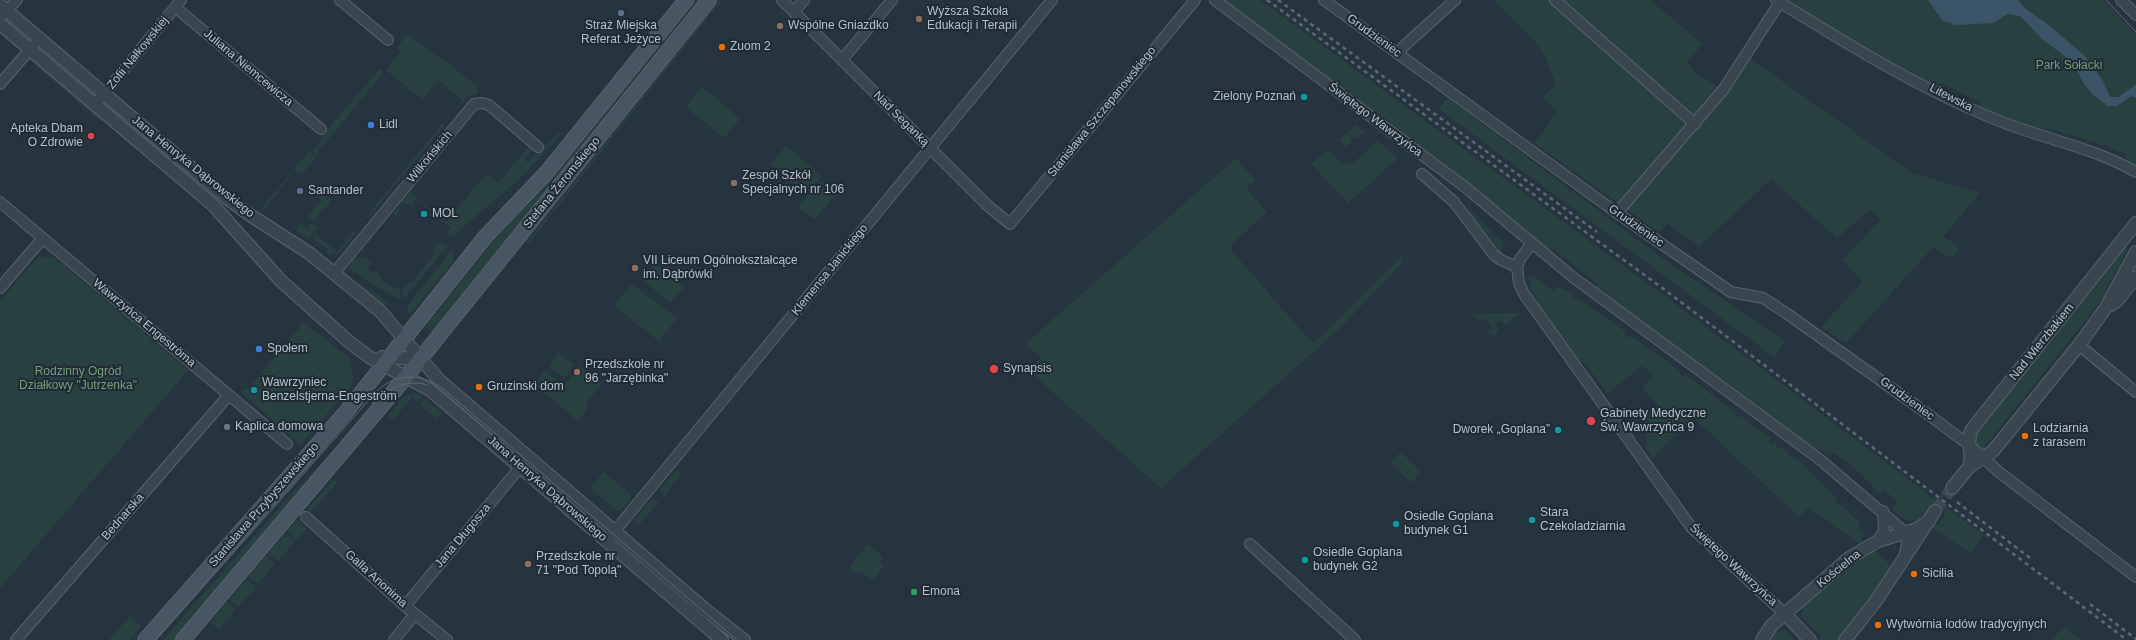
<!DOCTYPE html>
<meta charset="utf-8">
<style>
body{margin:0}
canvas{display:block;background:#263440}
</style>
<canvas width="2136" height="640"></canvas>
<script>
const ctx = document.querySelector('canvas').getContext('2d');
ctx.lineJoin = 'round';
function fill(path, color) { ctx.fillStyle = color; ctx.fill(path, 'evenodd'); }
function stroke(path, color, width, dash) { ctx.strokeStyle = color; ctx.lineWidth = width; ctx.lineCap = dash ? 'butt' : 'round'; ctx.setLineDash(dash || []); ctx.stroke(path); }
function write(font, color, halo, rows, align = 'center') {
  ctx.font = font + ' Helvetica,sans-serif'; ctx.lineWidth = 4; ctx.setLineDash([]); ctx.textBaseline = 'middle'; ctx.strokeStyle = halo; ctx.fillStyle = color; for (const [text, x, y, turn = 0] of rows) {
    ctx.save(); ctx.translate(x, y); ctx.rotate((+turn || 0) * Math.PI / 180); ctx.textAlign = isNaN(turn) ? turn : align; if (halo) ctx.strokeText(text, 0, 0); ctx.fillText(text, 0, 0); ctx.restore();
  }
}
fill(new Path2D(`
 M693 0H698L432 332 425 327 492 243 552 176Z
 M719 0H722L530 242 526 243Z
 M1224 0H1260L1674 303 1937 501 1957 470 1960 472 1939 502 1983 535 1971 553 1932 528 1935 524 1938 526 1946 512 1936 505C1919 527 1912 526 1892 509L1898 501 1884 490 1880 494 1859 472 1834 452 1831 456 1809 444 1596 288 1598 284 1552 248 1550 251 1453 170Z
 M1494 0H1650L1702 44 1687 63 1696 74 1720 88 1749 58 1912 173 1980 193 1943 236 1960 248 1951 258 1933 247 1846 343 1821 327 1863 281 1842 261 1880 220 1871 209 1837 238 1771 179 1699 247 1668 224 1659 232 1534 143 1558 111 1542 98 1556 84 1546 58 1532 38Z
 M1784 0H2103L2136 35V167L2125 161 2126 154 2104 145 2049 128 2045 134 1981 109 1980 102 1942 83 1941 89 1881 58Z
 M407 34 477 85 478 91 476 94 470 95 456 110 462 100 438 80 422 100 386 70 401 52 397 48Z
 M32 58 93 112H97L106 119 101 122 28 59Z
 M380 68 384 72 316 154 313 151 323 138 322 136Z
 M702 87 740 119 724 138 686 107Z
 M1448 98 1663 259 1785 341 1774 357 1439 109Z
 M444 122V126L370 216 366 217Z
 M1356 125 1365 131 1355 139 1354 137 1350 140 1352 142 1346 147 1339 140Z
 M559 131 561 133C539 160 515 184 488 206 476 217 464 224 454 237L447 233 451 228 415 198 412 205 404 203 400 207 397 216 393 214 410 192 446 222 486 174 498 183 530 145 531 151 524 159 528 163 545 144 547 146Z
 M1378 141 1398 158 1348 203 1311 164 1327 151 1344 164 1347 162 1351 165Z
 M786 146 822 176 806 195 770 165Z
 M309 151 316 157 303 173 300 174 295 170 264 210 261 209Z
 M1236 158 1255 180 1246 189 1267 212 1232 244 1231 250 1313 344 1401 257 1404 261 1343 325 1161 488 1029 371 1041 358 1025 344Z
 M822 180 837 193 814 220 798 207Z
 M323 190 330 198V202L313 222 307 217 321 200 317 196Z
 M1468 206 1491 231 1490 234 1494 237 1496 236 1503 243 1501 254 1468 213Z
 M312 223 318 227 308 239 296 231 301 224 307 229Z
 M355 229 356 233 335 258 337 255 333 252 331 256 326 252 328 249 312 238 315 234 337 252Z
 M440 242 448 245 404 299 402 288 412 282 434 254 435 244Z
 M2124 246 2127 251 2097 306 1984 447 1987 450 1980 449 1975 445 1977 430Z
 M452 250 454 256 452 263 410 314 407 310 408 305Z
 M39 256 56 259 188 370 0 588V301Z
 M360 257 367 258 372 265 368 267 371 274 376 271C382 281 387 288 399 288L401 300C396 299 356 273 348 268L354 259Z
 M655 263 684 287 671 303 641 279Z
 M346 275 388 302 384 306Z
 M1534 276 1553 291 1559 287 1574 294 1573 297 1577 300 1579 299 1626 332 1625 335 1629 338 1631 336 1680 371V374L1684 377 1686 375 1735 412 1734 414 1738 417 1740 416 1770 438 1768 441 1772 445 1775 442 1777 443 1775 446 1780 449 1782 447 1788 452V455L1799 460 1837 500 1836 503 1840 506 1842 505 1860 524 1858 526 1861 531H1864L1860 544 1808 508 1799 517 1693 417 1653 458 1645 448 1647 441 1645 423 1662 409 1642 387 1653 377 1643 365 1608 393 1587 366 1575 356 1536 304 1539 303 1530 288 1532 286 1530 281H1527L1528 277Z
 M632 284 677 318 659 341 614 306Z
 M2098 309 2093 318 1993 446 1990 444Z
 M1520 313 1506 325 1501 320 1495 325 1499 331 1494 336 1488 333 1493 329 1484 318 1479 322 1472 314Z
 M302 321 350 359 353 384 300 445 241 392 245 388 247 390 301 326 299 324Z
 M559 353 574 365 564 378 549 366Z
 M580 366 602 383 587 402 586 412 578 421 534 384 544 370 564 386Z
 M415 393 422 397 418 402 412 397 393 420 388 416 404 397Z
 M425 399 442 413 437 419 420 404Z
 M1401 452 1421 472 1411 483 1391 462Z
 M325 460 328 461 176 640H163L294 491Z
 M678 471 682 473 664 496 660 490 675 472Z
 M604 472 630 494 631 499 622 510H616L590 488Z
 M333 480 337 483 311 512 307 509Z
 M651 500 659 501 638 526 635 519Z
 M297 520 307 528 297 540 287 531Z
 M285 534 295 541 278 561 268 554Z
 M868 544 884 557 880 562 884 565 873 581 860 571 858 574 849 568Z
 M1872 547 1892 567 1839 640H1819L1820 635 1802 617 1803 608 1800 605 1853 559Z
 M266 556 275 564 258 584 249 576Z
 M247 579 256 587 238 607 229 600Z
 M227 602 236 610 219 629 210 622Z
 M130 616 141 627 129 640H109Z
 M2064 626 2081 640H2052Z
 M1774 630 1778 632 1785 630 1795 640H1767Z`), '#284140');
fill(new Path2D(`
 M1928 0H2018L2026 9 2050 26 2085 56 2103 81 2110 97H2118L2136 85V98L2131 96 2117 106H2108L2092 94 2084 84 2073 62 2043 40 2020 16 2007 14 1994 23 1955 25 1942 20Z`), '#3c5468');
stroke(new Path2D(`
 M1935 511 1952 488`), '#3c4955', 12, [12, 6]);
const minor = new Path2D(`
 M340 0 388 40
 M782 0 794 12
 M804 0 794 12 988 206 1010 224 1195 0
 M1215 0 1465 187 1574 278 1818 458 1906 533 1907 544 1905 554
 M1324 0 1617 213 1731 292 1763 298 1786 313 1925 412 1969 445 1999 472 2136 577
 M1555 0 1695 124
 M1776 0C1847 44 1920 89 1997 120 2043 139 2093 147 2136 172
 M2121 0 2136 15
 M175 7 321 129
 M0 17 17 0
 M1398 54 1404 46 1455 0
 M842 60 892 0
 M0 84 39 39
 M95 105 181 0
 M1422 174 1454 202 1494 255 1501 260 1517 267 1519 283 1524 294 1691 527 1785 614
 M0 202 287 444
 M1617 213 1723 90 1780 2
 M1517 267 1520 259 1532 243
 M335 272 474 104 482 103 489 105 538 147
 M0 288 43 238
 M2079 345 2136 392
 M306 517 405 606 447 640
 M610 537 1052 0
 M1878 541 1884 530 1883 511
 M1250 544 1355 640
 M405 606 521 466
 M16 640 229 395
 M394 640 415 614`);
const tertiary = new Path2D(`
 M0 5 228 199 250 215 309 253 380 311 439 380 707 611 744 640
 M0 24 213 205 281 281 348 341 369 357 430 390 722 640
 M2111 305 2117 301 2136 277
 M382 357 420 359
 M1969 467C1974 454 1965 442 1972 429L2136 223
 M1952 488 1969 467 1993 451 2079 345 2105 309 2136 252
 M1785 614 1810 640
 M1762 640 1772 625 1849 558 1878 541 1917 529 1929 521
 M1845 640 1876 601 1935 511`);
const secondary = new Path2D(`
 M145 640 346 412 485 237 547 172 686 0
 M183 640 405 378 709 0`);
stroke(minor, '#58646d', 12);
stroke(tertiary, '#58646d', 14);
stroke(secondary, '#58646d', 16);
stroke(minor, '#3a464f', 10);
stroke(tertiary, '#3a464f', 12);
stroke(secondary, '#485562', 14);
stroke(new Path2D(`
 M2106 0 2136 32
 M372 404C385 390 408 378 427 385
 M156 640 377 391C396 373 419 373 441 387L737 640`), '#5c6a76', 1);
stroke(new Path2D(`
 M1267 0 1665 290 2127 640
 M1278 0 1597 232
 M1957 502 2030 558
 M2090 604 2136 639`), '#5c6a76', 2.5, [4, 4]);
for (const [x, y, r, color] of [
 [621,13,4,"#5c6f8a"],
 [919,19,4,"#8d6e63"],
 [780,26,4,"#8d6e63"],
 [722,47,4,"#e8710a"],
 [1304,97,4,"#0f9aa8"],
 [371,125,4,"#3f7fe0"],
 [91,136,4,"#e0444e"],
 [734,183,4,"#8d6e63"],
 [300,191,4,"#5c6f8a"],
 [424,214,4,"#0f9aa8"],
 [635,268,4,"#8d6e63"],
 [259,349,4,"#3f7fe0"],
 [994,369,5,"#e0444e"],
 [577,372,4,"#8d6e63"],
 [479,387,4,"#e8710a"],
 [254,390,4,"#0f9aa8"],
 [1591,421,5,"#e0444e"],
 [227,427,4,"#6b7280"],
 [1558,430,4,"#0f9aa8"],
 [2025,436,4,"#e8710a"],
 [1532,520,4,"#0f9aa8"],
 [1396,524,4,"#0f9aa8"],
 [1305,560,4,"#0f9aa8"],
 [528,564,4,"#8d6e63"],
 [1914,574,4,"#e8710a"],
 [914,592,4,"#2e9e5b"],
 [1878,625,4,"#e8710a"]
]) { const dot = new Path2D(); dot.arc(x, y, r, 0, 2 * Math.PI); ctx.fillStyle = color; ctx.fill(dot); stroke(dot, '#1f2b35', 1.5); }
write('12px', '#b7c1ca', '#1f2b35', [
 ["Wyższa Szkoła",927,12],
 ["Edukacji i Terapii",927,26],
 ["Straż Miejska",621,26,"center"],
 ["Referat Jeżyce",621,40,"center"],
 ["Wspólne Gniazdko",788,26],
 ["Zuom 2",730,47],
 ["Zielony Poznań",1296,97,"right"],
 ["Lidl",379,125],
 ["Apteka Dbam",83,129,"right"],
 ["O Zdrowie",83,143,"right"],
 ["Zespół Szkół",742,176],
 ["Specjalnych nr 106",742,190],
 ["Santander",308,191],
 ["MOL",432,214],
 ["VII Liceum Ogólnokształcące",643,261],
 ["im. Dąbrówki",643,275],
 ["Społem",267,349],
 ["Przedszkole nr",585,365],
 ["96 \"Jarzębinka\"",585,379],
 ["Synapsis",1003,369],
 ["Wawrzyniec",262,383],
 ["Benzelstjerna-Engeström",262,397],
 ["Gruzinski dom",487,387],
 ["Gabinety Medyczne",1600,414],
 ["Św. Wawrzyńca 9",1600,428],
 ["Kaplica domowa",235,427],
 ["Lodziarnia",2033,429],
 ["z tarasem",2033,443],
 ["Dworek „Goplana”",1550,430,"right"],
 ["Stara",1540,513],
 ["Czekoladziarnia",1540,527],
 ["Osiedle Goplana",1404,517],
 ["budynek G1",1404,531],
 ["Osiedle Goplana",1313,553],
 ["budynek G2",1313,567],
 ["Przedszkole nr",536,557],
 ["71 \"Pod Topolą\"",536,571],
 ["Sicilia",1922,574],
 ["Emona",922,592],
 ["Wytwórnia lodów tradycyjnych",1886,625]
], 'left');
write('12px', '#b7c1ca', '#1f2b35', [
 ["Grudzieniec",1374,36,36],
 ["Zofii Nałkowskiej",138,53,-51],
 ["Juliana Niemcewicza",248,68,40],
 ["Litewska",1951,98,27],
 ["Stanisława Szczepanowskiego",1102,112,-51],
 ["Nad Seganką",901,119,45],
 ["Świętego Wawrzyńca",1375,120,37],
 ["Wilkońskich",430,157,-50],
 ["Jana Henryka Dąbrowskiego",193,167,39],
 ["Stefana Żeromskiego",562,183,-51],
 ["Grudzieniec",1636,226,35],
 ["Klemensa Janickiego",830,270,-51],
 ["Wawrzyńca Engeströma",144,323,40],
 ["Nad Wierzbakiem",2042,342,-51],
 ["Grudzieniec",1907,399,36],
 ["Jana Henryka Dąbrowskiego",547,489,41],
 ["Stanisława Przybyszewskiego",264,505,-49],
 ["Bednarska",123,517,-49],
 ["Jana Długosza",463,536,-50],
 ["Świętego Wawrzyńca",1733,565,43],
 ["Kościelna",1839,569,-39],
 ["Galla Anonima",376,579,42]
]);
write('12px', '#769f7a', '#1f2b35', [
 ["Park Sołacki",2069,66],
 ["Rodzinny Ogród",78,372],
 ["Działkowy \"Jutrzenka\"",78,386]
]);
</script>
